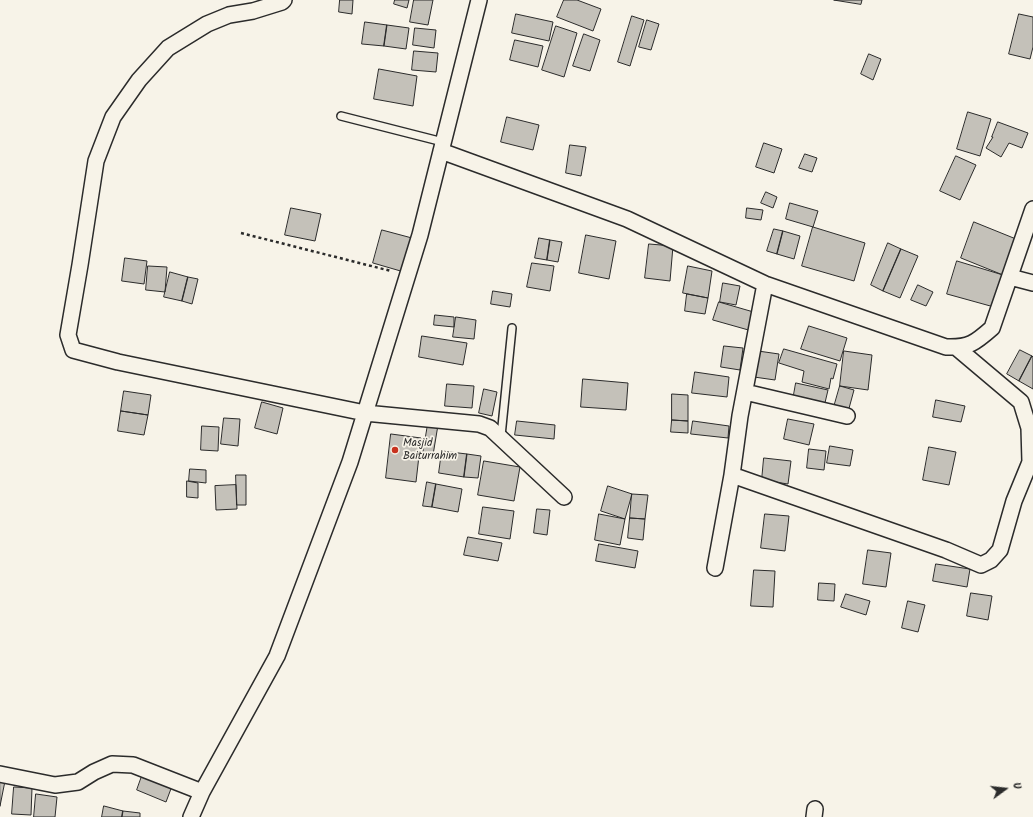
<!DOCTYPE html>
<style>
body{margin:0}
#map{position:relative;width:1033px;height:817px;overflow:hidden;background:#f7f3e8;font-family:Kalam,sans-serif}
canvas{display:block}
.north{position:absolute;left:985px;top:769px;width:40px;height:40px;-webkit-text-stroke:3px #f7f3e8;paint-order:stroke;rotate:75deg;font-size:11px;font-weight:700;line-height:16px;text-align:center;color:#2b2b2b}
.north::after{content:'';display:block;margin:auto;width:14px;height:18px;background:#2b2b2b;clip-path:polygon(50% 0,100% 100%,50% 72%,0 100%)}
</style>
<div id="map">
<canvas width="1033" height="817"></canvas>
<div class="north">U</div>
</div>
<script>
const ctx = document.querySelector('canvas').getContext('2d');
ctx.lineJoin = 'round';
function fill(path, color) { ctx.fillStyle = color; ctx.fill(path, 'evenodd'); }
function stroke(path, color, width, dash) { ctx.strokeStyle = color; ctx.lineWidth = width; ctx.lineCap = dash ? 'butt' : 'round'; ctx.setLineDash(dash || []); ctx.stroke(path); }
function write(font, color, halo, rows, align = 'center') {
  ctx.font = font + ' Kalam,sans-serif'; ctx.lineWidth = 3.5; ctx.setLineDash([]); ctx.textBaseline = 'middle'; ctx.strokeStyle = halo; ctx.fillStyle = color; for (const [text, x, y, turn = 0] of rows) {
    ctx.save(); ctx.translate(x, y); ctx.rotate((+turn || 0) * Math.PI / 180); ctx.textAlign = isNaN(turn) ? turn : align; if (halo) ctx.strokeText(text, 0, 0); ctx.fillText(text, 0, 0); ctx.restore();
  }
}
const building = new Path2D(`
 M340 0H353L352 14 339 12Z
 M395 0H409L407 8 394 4Z
 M414 0H433L428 25 410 22Z
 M564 0H577L601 9 593 31 557 17Z
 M834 0H862L861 4Z
 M516 14 553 22 549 41 512 33Z
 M1019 14 1033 17V47L1030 59 1009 54Z
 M632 16 644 20 630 66 618 62Z
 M647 20 659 24 651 50 639 47Z
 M365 22 387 25 384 46 362 44Z
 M387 25 409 28 406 49 384 46Z
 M556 26 577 33 564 77 542 70Z
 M415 28 436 30 434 48 413 45Z
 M584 34 600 40 590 71 573 66Z
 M515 40 543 46 538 67 510 60Z
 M414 51 438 53 436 72 412 70Z
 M869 54 881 59 873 80 861 74Z
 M379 69 417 76 413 106 374 99Z
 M968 112 991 119 980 156 957 149Z
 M507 117 539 125 533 150 501 142Z
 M998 122 1028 133 1022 148 1009 143 1001 157 986 148 993 137H992Z
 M764 143 782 149 774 173 756 167Z
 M570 145 586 147 581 176 566 173Z
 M805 154 817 158 812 172 799 168Z
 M956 156 976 165 960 200 940 191Z
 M766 192 777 197 773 208 761 203Z
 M790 203 818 211 813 227 786 219Z
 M291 208 321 214 315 241 285 235Z
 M747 208 763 210 761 220 746 218Z
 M974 222 1016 239 1003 275 961 258Z
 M813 227 865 243 854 281 802 266Z
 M774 229 783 231 777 254 767 251Z
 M382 230 412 238 404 272 373 263Z
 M783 231 800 236 794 259 777 254Z
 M586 235 616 241 609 279 579 273Z
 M539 238 550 240 547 260 535 258Z
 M550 240 562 242 558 262 547 260Z
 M888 243 901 249 883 291 871 285Z
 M649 244 673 246 670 281 645 278Z
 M901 249 918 256 900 298 883 291Z
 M125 258 147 261 144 284 122 281Z
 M957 261 1003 275 994 307 947 294Z
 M532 263 554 266 550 291 527 287Z
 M148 266 167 267 165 292 146 290Z
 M688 266 712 271 708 298 683 293Z
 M170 272 188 277 182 301 164 297Z
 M188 277 198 279 192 304 182 301Z
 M723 283 740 286 736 305 720 302Z
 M918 285 933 292 926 306 911 300Z
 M493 291 512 294 510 307 491 304Z
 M687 294 708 298 705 314 685 311Z
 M719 302 757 313 752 331 713 320Z
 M435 315 454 317V327L434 325Z
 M456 317 476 320 474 339 453 337Z
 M809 326 847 338 840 361 801 349Z
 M422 336 467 343 463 365 419 357Z
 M724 346 743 348 740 370 721 367Z
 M784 349 837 364 833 379 831 378 829 389 802 382 804 371 779 363Z
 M1020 350 1032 356 1019 381 1007 374Z
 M758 351 779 354 775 380 754 377Z
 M844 351 872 355 868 390 840 386Z
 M1032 356 1033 357V389L1019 381Z
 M695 372 729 377 727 397 692 393Z
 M583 379 628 383 626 410 581 407Z
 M796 383 828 390 824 407 793 400Z
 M447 384 474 386 472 408 445 406Z
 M840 386 854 390 848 412 834 407Z
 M484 389 497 392 492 416 479 413Z
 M124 391 151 395 148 415 121 411Z
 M672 394 688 395V421L672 420Z
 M936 400 965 406 961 422 933 417Z
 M262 402 283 408 277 434 255 428Z
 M121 411 148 415 144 435 118 431Z
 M224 418 240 419 238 446 221 444Z
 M788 419 814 424 809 445 784 439Z
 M672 420 688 421V433L671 432Z
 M517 421 555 425 554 439 515 435Z
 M693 421 729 426 728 438 691 434Z
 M428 424 438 425 433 455 423 454Z
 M202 426 219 427 218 451 201 450Z
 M391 434 421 438 416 482 386 478Z
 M830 446 853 450 850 466 827 463Z
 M929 447 956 452 949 485 923 480Z
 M809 449 826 451 824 470 807 468Z
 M442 451 467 454 464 477 439 473Z
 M467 454 481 456 478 478 464 477Z
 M764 458 791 461 788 484 762 480Z
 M484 461 520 467 514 501 478 495Z
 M190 469 206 470V483L189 481Z
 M236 475H246V505H237Z
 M187 481 198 483V498L187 497Z
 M427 482 436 484 432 507 423 506Z
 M436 484 462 489 458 512 432 507Z
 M236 485 237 509 216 510 215 486Z
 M608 486 632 494 625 519 601 511Z
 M632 494 648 495 645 519 630 518Z
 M483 507 514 511 510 539 479 534Z
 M537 509 550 510 547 535 534 533Z
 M599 514 625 519 620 545 595 540Z
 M765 514 789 516 785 551 761 548Z
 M630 518 645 519 643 540 628 538Z
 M468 537 502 543 498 561 464 555Z
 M599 544 638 551 635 568 596 561Z
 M868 550 891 553 886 587 863 584Z
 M936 564 970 569 967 587 933 581Z
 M754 570 775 571 773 607 751 606Z
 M819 583 835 584 834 601 818 600Z
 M971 593 992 596 988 620 967 616Z
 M846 594 870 601 866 615 841 607Z
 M908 601 925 605 918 632 902 628Z
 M142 776 172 786 166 802 137 790Z
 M0 781H5L0 806Z
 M14 787 32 788 31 815 12 814Z
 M36 794 57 797 55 817H34Z
 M104 806 123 811 122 817H102Z
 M123 811 140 813V817H122Z`);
fill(building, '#c4c1b9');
stroke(building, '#2b2b2b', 1);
const service = new Path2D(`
 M341 116 443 142
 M501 436 512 328`);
const minor = new Path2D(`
 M284 0 282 2 253 11 229 15 207 24 168 48 139 80 113 117 96 161 80 265 68 335 73 350 118 362 365 413 479 424 490 428 564 497
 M441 151 627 219 765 284 946 347C969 348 975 343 992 328L1033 209
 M1010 277 1033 283
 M745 392 847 416
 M732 475 946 550 981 565 991 560 1000 550 1014 501 1030 462 1029 428 1021 402 957 348
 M715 568 732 475 740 416 765 284
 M0 774 55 785 78 782 94 772 112 764 133 765 202 792
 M191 817 202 792 277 656 350 462 420 235 479 0
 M814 817 815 809`);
stroke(service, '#2b2b2b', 10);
stroke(minor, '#2b2b2b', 18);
stroke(new Path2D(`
 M241 233 391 271`), '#2b2b2b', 2.5, [3, 3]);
stroke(service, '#f7f3e8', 7);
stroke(minor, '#f7f3e8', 15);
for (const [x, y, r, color] of [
 [395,450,4,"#c8321e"]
]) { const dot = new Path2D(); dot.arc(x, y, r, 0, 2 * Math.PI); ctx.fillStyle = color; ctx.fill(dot); stroke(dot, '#f7f3e8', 1.5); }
write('11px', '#2b2b2b', '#f7f3e8', [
 ["Masjid",403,444],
 ["Baiturrahim",403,457]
], 'left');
</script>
